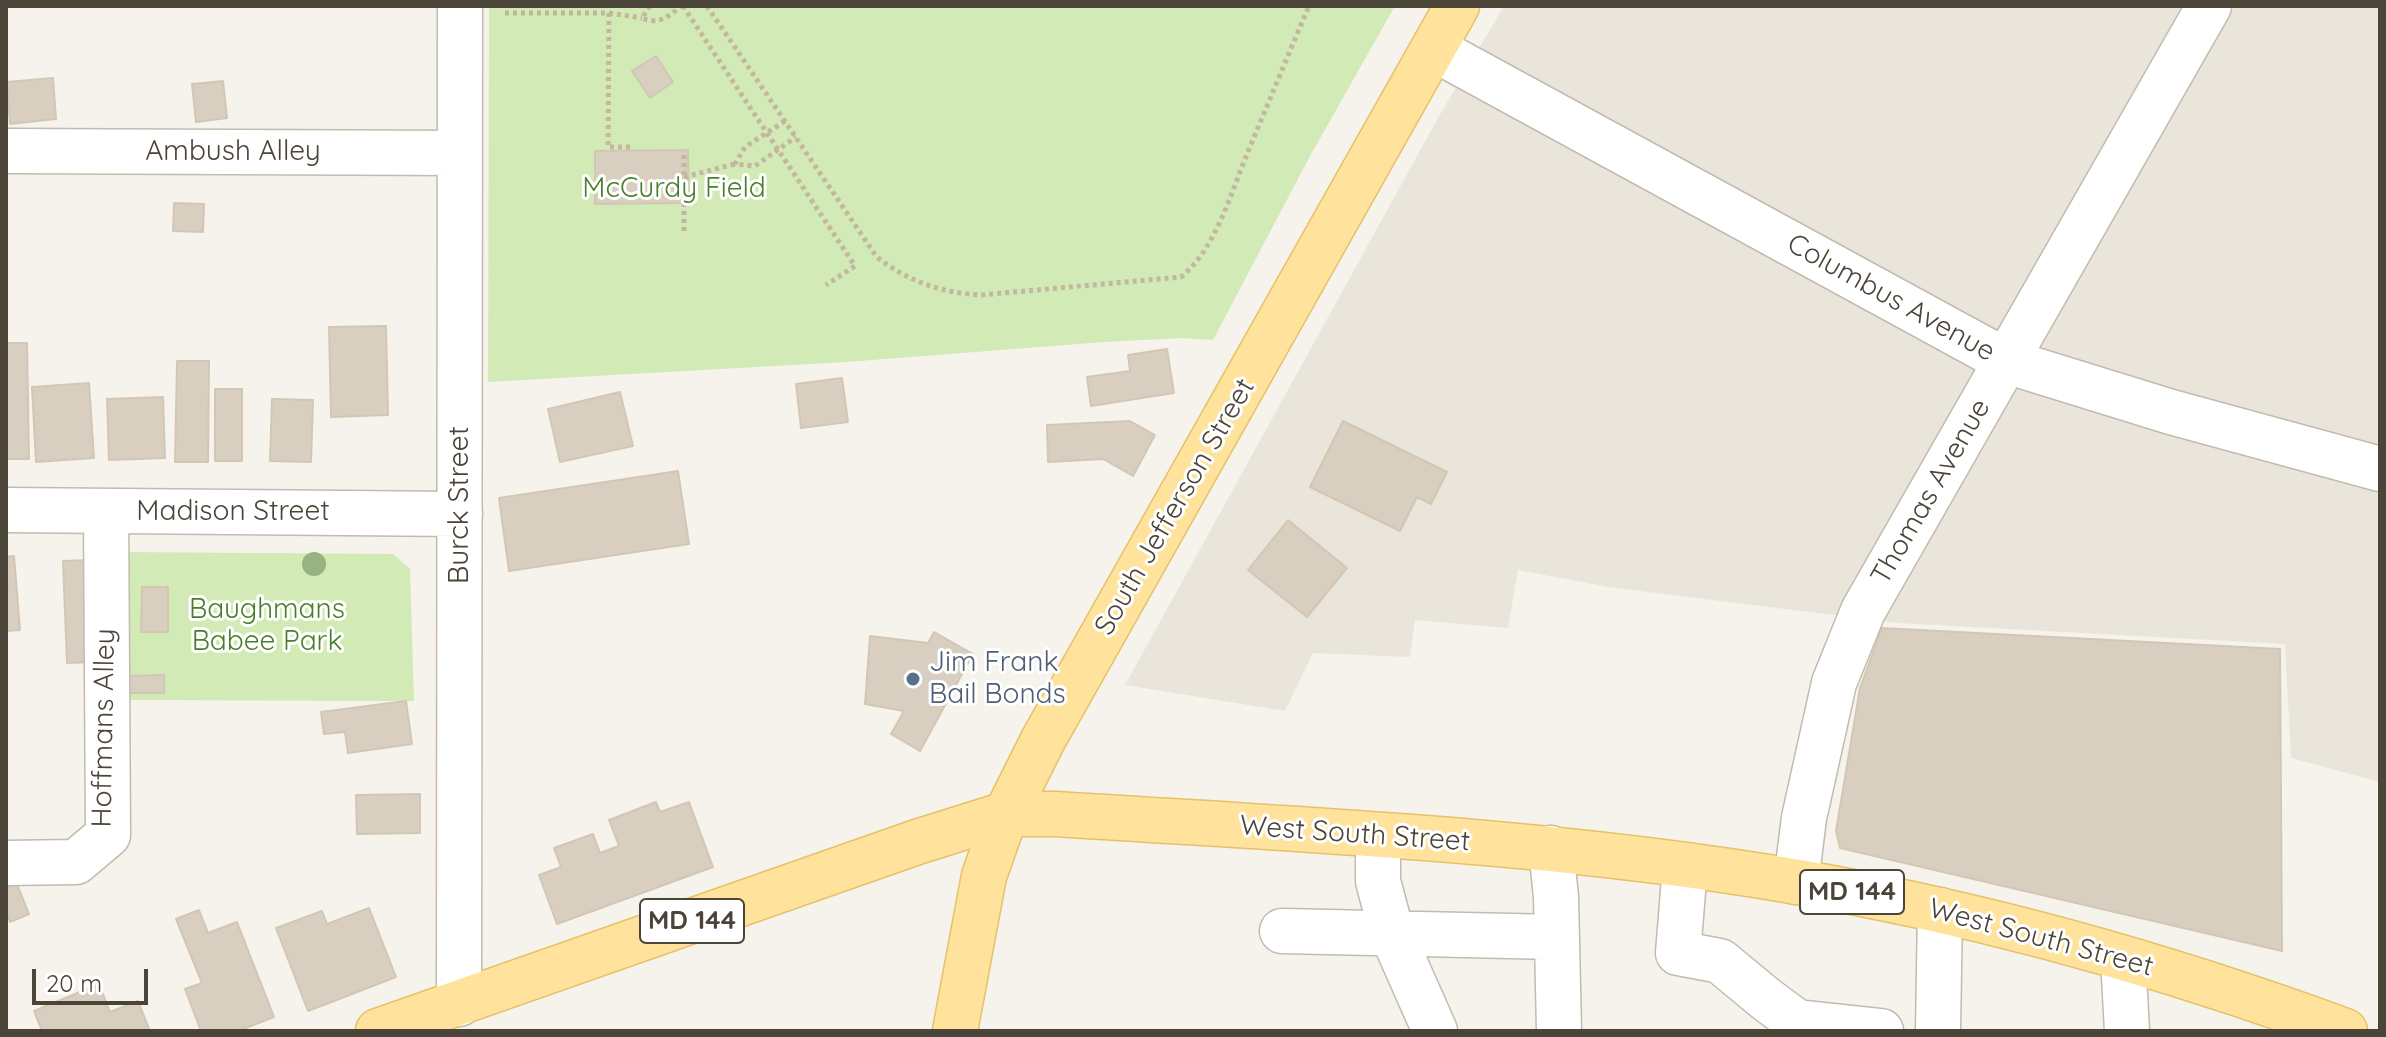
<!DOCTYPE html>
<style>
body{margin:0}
#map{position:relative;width:2386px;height:1037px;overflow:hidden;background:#f6f3ec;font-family:Quicksand,sans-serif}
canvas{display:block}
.frame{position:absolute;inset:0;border:8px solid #4b4439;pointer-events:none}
.scale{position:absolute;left:32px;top:969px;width:116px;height:36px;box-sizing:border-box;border:4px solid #4b4439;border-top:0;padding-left:10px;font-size:24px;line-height:28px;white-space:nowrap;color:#4b4439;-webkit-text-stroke:6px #fff;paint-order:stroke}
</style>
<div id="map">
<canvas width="2386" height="1037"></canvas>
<div class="frame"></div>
<div class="scale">20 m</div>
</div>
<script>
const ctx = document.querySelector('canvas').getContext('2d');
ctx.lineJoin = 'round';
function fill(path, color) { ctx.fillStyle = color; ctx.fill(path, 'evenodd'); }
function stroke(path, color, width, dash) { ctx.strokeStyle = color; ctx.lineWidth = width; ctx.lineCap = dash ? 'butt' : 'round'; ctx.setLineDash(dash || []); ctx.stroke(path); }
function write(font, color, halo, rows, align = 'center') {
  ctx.font = font + ' Quicksand,sans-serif'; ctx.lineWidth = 6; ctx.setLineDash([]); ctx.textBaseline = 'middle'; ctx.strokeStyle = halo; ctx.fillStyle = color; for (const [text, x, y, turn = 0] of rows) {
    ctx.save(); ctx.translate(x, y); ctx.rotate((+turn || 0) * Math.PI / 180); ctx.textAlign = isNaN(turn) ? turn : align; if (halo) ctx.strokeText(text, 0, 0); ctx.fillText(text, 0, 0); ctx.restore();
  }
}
fill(new Path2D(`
 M1504 6H2380V782L2291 758 2285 644 1898 623 1608 587 1518 570 1508 628 1415 620 1410 657 1313 653 1285 711 1125 685 1438 118Z`), '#eae5da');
fill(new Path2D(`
 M489 6H1395L1310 156 1213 340 1182 338 1104 342 846 362 488 382Z
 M121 552 393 554 410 569 414 701 120 700Z`), '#d2eab5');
const building = new Path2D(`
 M656 56 673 82 650 98 632 71Z
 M53 78 56 119 10 124 7 82Z
 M223 81 227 118 196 122 192 84Z
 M688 150 689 203 595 204V151Z
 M174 203 204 204 203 232 173 231Z
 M386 326 388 415 331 417 329 327Z
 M6 343H27L29 459H6Z
 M1167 349 1174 393 1091 406 1087 377 1130 371 1128 355Z
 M177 361H209L208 462H175Z
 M842 378 848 422 801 428 796 384Z
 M89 383 94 458 36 462 32 387Z
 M215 389H242V461H215Z
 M620 392 633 446 560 462 548 409Z
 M163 397 165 458 109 460 107 399Z
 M272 399 313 400 311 462 270 461Z
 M1130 421 1155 435 1133 476 1103 459 1048 462 1047 425Z
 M1343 421 1447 472 1431 504 1417 497 1400 531 1310 487Z
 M678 471 689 544 509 571 499 498Z
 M1288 520 1347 568 1307 617 1248 570Z
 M14 556 20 630 6 631V557Z
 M90 560 94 662 67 663 63 561Z
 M142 587H168V632H141Z
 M1882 628 2280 649 2282 951 1840 848 1836 831 1860 688Z
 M934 632 973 654 920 751 891 734 904 711 865 704 870 636 928 643Z
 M164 675V693H127V676Z
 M406 701 412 744 348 753 345 732 324 734 321 712Z
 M420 794V833L357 834 356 795Z
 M656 802 660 812 689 802 713 867 557 924 539 875 561 867 554 848 593 834 600 853 619 846 609 820Z
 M17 884 29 914 10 922 6 911V888Z
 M369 908 396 977 308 1011 276 928 322 911 327 924Z
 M199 910 208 933 237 922 274 1017 238 1031H201L185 989 202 983 176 919Z
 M99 984 110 1012 138 1001 150 1031H42L34 1011Z`);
fill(building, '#d8cfc1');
stroke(building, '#d3c7b4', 2);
const minor = new Path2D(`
 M1434 49 2006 361 2171 412 2380 469
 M6 151 460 153
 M6 510 460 514
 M1378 835V881L1392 934 1435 1031
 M1551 848 1556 897 1559 1031
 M6 863 76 862 108 835 106 511
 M1685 867 1678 953 1720 961 1766 999 1797 1022 1881 1031
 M1796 882 1804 818 1834 683 1863 611 2209 6
 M1282 931 1556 937
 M2123 958 2127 1031
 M459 1004 460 6
 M1938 1031 1940 910`);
const major = new Path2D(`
 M378 1031 917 842 1006 814H1056C1304 830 1553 840 1798 882 1984 914 2168 966 2345 1031
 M955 1031 984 876 1006 814 1043 740 1457 6`);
stroke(minor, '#c2bbae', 47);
stroke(major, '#e6c16a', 47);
stroke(new Path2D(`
 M650 6 642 18C659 25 668 17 681 6
 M683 6 855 266 826 285
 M707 6 876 256C906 281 942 293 981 295L1181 277C1215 250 1231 193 1247 154 1268 104 1288 55 1309 6
 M505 13H609L608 147H630
 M609 13 642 18
 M785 121 745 147 735 164 755 166 796 137
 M684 177 735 164
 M684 231V152`), '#c4b79f', 5, [4, 4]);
stroke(minor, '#fff', 44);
stroke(major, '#ffe39c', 44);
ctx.fillStyle = '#97b381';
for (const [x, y] of [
 [314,564]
]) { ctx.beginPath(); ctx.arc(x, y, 12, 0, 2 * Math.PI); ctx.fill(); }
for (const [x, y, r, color] of [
 [913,679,8,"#5c6f8a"]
]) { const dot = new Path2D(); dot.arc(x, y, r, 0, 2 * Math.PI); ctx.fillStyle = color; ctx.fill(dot); stroke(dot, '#fff', 3); }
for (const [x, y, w] of [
 [1852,892,104],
 [692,921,104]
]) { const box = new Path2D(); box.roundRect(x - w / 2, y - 22, w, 44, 6); ctx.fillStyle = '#fff'; ctx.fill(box); stroke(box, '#4b4439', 2); }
write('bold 26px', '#4b4439', null, [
 ["MD 144",1852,892],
 ["MD 144",692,921]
]);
write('28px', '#4b4439', '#fff', [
 ["Ambush Alley",233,152],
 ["Columbus Avenue",1891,298,29],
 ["Thomas Avenue",1931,492,-60],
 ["Burck Street",460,505,-90],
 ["South Jefferson Street",1175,507,-60],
 ["Madison Street",233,512],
 ["Hoffmans Alley",104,728,-89],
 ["West South Street",1355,834,4],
 ["West South Street",2041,938,15]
]);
write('28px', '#4a7f2a', '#fff', [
 ["McCurdy Field",674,189],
 ["Baughmans",267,610],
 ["Babee Park",267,642]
]);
write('28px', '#4e5e75', '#fff', [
 ["Jim Frank",929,663],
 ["Bail Bonds",929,695]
], 'left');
</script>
